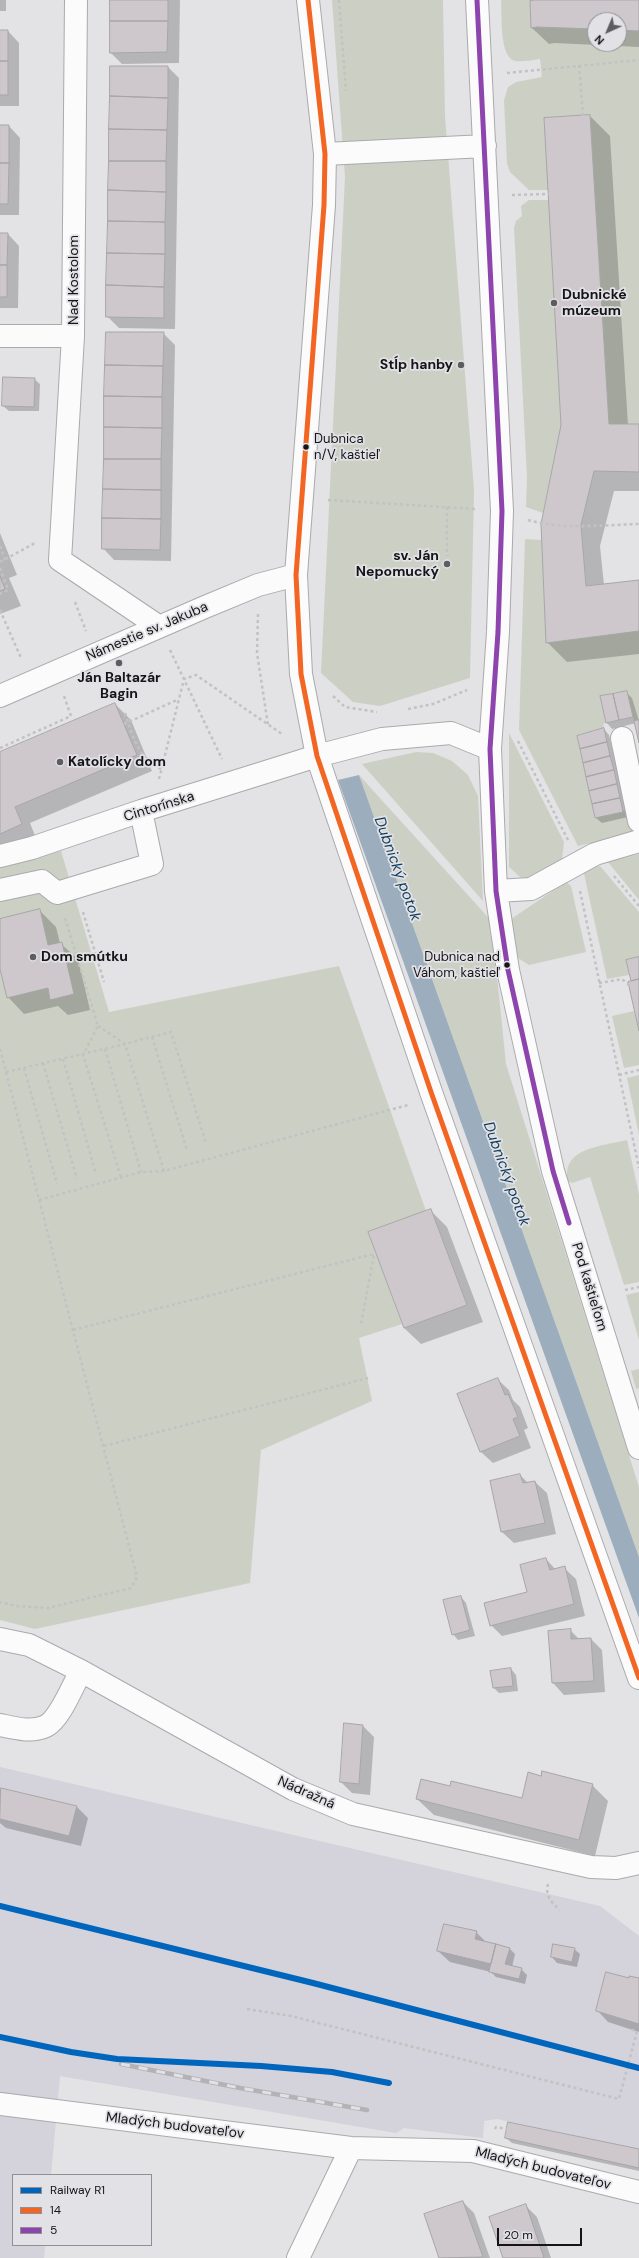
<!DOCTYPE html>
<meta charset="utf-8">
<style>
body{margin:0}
#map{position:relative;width:639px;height:2258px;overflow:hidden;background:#e3e2e5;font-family:"DM Sans",sans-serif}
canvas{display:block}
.legend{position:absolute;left:12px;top:2174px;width:140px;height:72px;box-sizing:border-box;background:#e2e1e6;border:1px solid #908f93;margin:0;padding:5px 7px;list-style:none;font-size:12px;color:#151416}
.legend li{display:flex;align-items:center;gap:8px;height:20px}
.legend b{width:20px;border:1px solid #908f93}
.north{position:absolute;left:587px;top:12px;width:40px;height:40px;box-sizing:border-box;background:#e2e1e6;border:1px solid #908f93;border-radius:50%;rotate:224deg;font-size:11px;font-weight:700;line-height:16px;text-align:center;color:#151416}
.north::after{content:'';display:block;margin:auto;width:14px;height:18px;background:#5d5c5e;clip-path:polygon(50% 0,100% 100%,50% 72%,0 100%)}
.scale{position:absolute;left:497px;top:2228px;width:85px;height:18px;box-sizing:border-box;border:2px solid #151416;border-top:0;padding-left:5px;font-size:12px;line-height:14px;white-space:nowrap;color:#151416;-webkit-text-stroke:3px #e2e1e6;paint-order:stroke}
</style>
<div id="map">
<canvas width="639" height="2258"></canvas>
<ul class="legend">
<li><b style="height:5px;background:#0065bd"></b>Railway R1</li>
<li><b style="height:5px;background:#f26522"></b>14</li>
<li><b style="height:5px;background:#8e44ad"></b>5</li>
</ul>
<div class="north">N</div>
<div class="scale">20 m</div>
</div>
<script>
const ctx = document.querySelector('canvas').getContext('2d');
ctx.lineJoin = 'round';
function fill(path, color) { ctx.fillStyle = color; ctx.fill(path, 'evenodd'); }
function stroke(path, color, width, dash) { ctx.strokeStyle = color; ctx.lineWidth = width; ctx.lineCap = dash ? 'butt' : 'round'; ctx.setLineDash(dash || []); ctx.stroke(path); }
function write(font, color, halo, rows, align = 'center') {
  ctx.font = font + ' "DM Sans",sans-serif'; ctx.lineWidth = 3.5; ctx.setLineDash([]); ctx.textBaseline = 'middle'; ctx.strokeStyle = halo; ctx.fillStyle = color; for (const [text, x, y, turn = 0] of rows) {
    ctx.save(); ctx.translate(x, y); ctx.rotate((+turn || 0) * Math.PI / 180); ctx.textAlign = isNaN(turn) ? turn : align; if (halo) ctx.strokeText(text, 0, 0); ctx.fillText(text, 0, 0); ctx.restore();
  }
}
fill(new Path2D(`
 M0 1767 600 1906 639 1936V2149L497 2119 484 2121 483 2138 404 2128 396 2133 60 2076 51 2175H13V2245H45L44 2258H0Z`), '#d4d2da');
fill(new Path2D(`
 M332 0H443L445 116 474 490 470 678 380 706 353 702 321 673 345 177Z
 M501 0H535L530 1 532 28 537 27 595 29V44H619V30L639 31V424H609L590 115 544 119 549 190H529L510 172 507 163 504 100 508 87 516 82 542 77 540 59C533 60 523 62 515 61 499 57 502 14 501 0Z
 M529 200H549L561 425 543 513 526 507 527 477 514 228 516 221 522 216 521 206Z
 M525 539 542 540 546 643 639 631V720L634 721 627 691 600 696 606 723 603 724 604 728 577 736 595 818 630 809 633 833 578 846 519 730Z
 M509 733 564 842 562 859 531 878 520 877 509 867Z
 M416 752 433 753 452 761 468 775 478 796 483 901 362 764Z
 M359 775 496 926 495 957 506 1064 639 1487V1557Z
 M61 851 109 1012 339 966 426 1211 368 1232 402 1324 359 1338 372 1401 261 1450 250 1583 35 1629 0 1620V868Z
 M639 854V900L607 861Z
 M600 866 639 912V957L626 960 629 975 607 979 583 869Z
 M566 882 571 886 586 952 529 965 518 958 511 919Z
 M634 1011 639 1031V1065L624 1068 612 1016Z
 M639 1075V1135L627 1078Z
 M627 1140 639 1194V1282L624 1285 590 1177 572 1183 568 1181C561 1147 604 1146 627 1140Z
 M639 1292V1340L626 1295Z
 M639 1369V1388L636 1389 631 1371Z`), '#ccd0c4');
fill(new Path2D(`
 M359 775 639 1557V1618L338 780Z`), '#9caebd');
fill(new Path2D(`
 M0 0H6V11H0Z
 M111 0H180L179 63 122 64 111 53Z
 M536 0H639V47L554 43 549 44 532 28 531 2ZM595 20H619V44H595Z
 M0 31H8L19 43V106H0V117Z
 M168 67 179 78 175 329 119 328 107 316Z
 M590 116 610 136 628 425H639V491H614L600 546 604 585 639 581V654L567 662 547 642 562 425 545 119Z
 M0 126H9L20 138 19 215H0Z
 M0 234H8L19 246 18 308H0Z
 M163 333 175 345 171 561 114 560 103 548Z
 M34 379 40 384 39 411H9L3 406Z
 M0 533 17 575 9 578 21 606 0 614Z
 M626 692 632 698 639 721V739L636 723 612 729 607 723 601 697Z
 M115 704 131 720 152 771 30 823 37 841 0 852V753Z
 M604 729 609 735 628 817 602 823 596 818Z
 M40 911 56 927 60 943 78 959 90 1010 68 1015 58 1006 24 1014 8 997 0 964V920Z
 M430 1210 447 1227 483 1322 421 1344 404 1328Z
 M497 1379 509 1390 513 1400 520 1407 528 1428 524 1430 531 1448 493 1463 481 1452 458 1394Z
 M520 1475 528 1483 535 1482 547 1493 556 1534 514 1543 502 1532 491 1481Z
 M546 1559 556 1570 564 1568 576 1579 585 1616 502 1636 491 1625 528 1592Z
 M461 1597 466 1603 475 1636 458 1640 453 1634Z
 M570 1630 579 1639H591L602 1650 605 1692 564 1695 553 1683 549 1632Z
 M511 1669 516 1675 518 1691 499 1693 494 1688Z
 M345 1724 363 1726 374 1737 370 1795 352 1793 341 1782Z
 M542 1777 592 1785 608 1801 595 1856 434 1815 417 1799 451 1788 522 1800Z
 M1 1789 77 1807 88 1818 81 1846 6 1828 0 1823Z
 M476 1932 487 1943 509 1948 515 1954 512 1967 521 1969 527 1975 525 1984 496 1977 491 1972 450 1962 438 1951Z
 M554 1945 574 1949 580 1954 577 1967 557 1963 552 1957Z
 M639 1980V2032L608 2022 597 2010Z
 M506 2138 639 2150V2171L512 2143Z
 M463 2202 474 2213 490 2258H440L425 2215Z
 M526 2206 537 2217 551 2258H504Z`), '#0003');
const building = new Path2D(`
 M110 0H168V21H110Z
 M535 0H639V31L619 30V20H595V29L537 27 531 28 530 1Z
 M110 21H168L167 52 110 53Z
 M0 30H8V61H0Z
 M0 61H8V95H0Z
 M110 66H168V98L110 96Z
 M110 96 168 98 167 130 109 129Z
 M590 115 609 424H639V472L594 471 581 525 586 586 639 580V631L546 643 541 524 561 425 544 118Z
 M0 125H9V163H0Z
 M109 129 167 130 166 161H109Z
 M109 161H166V192L108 190Z
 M0 163H9L8 204H0Z
 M108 190 166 192 165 222 108 221Z
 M108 221 165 222V254L107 253Z
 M0 233H8L7 265H0Z
 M107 253 165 254 164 287 106 285Z
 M0 265H7V297H0Z
 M106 285 164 287V318L106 317Z
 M106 332H164L163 366 105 365Z
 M105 365 163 366 162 397 104 396Z
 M3 377 35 378 34 407 2 406Z
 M104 396 162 397V428L104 427Z
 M104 427 162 428 161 459H104Z
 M104 459H161V490L103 489Z
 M103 489 161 490V519L102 518Z
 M102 518 161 519 160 550 102 549Z
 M0 576 5 589 0 591Z
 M627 691 633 717 619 720 613 694Z
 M613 694 619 720 606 723 600 696Z
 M115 703 137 755 15 807 22 824 0 834V752Z
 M639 720V743L634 721Z
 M604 728 607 742 580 749 577 736Z
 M607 742 610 756 583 763 580 749Z
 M610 756 614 770 586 777 583 763Z
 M614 770 617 784 589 791 586 777Z
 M617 784 620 798 592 804 589 791Z
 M620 798 623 812 595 818 592 804Z
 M40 909 48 945 62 942 74 994 50 1000 48 988 7 998 0 969V919Z
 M639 957V979L631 981 626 960Z
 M639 979V1031L628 982Z
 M431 1209 467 1305 404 1328 368 1232Z
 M498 1378 505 1395 508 1394 518 1417 513 1419 520 1436 480 1452 457 1394Z
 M520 1474 523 1483 535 1481 545 1523 501 1532 490 1481Z
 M546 1558 550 1570 565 1566 574 1604 490 1626 484 1603 527 1592 520 1565Z
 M461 1596 470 1630 452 1635 443 1600Z
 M571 1629V1639L591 1638 594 1681 552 1683 548 1631Z
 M511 1668 513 1686 493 1688 490 1671Z
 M344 1723 363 1725 359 1784 340 1782Z
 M542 1771 593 1784 579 1840 416 1799 421 1779 450 1786 451 1781 522 1798 528 1772 541 1776Z
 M1 1788 77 1806 69 1836 0 1819Z
 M444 1924 477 1931 475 1939 496 1944 491 1964 437 1951Z
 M496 1944 510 1948 505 1964 522 1968 519 1979 489 1972Z
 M553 1944 575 1948 572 1962 551 1957Z
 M606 1972 629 1978V1976L639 1978V2024L596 2011Z
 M508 2122 639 2149V2168L505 2138Z
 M463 2201 483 2257 439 2258 424 2214Z
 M526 2204 544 2258H503L489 2217Z`);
fill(building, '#cec8cc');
stroke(building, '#a7a6a7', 1);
const minor = new Path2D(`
 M76 0 73 336 60 560 158 626
 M308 0 325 154 324 205 296 575 301 674 317 756 431 1092 639 1678
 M477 0 502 511 498 632 490 749 496 891 508 970 553 1171 639 1448
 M325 154 485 146
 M0 336H73
 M0 696 205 607 258 585 296 575
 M622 738 639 821
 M0 856 32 848 141 811 317 756 382 739 451 733 490 749
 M0 890 42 881 57 893 152 864 141 811
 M496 891 531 889 595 854 639 841
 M0 1639 29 1645 81 1671 293 1789 353 1814 591 1867 616 1868 639 1863
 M0 1725C14 1728 32 1733 46 1726 60 1719 73 1685 81 1671
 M0 2104 351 2148 473 2151 639 2192
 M298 2258 351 2148`);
stroke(minor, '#aaa9ac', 24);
stroke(new Path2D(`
 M339 0 346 91
 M579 65 583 116
 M507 73 639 60
 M512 195 549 194
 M328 500 476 509
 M447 507V556
 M528 520C562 530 603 525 639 524
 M0 546 5 560
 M0 562 35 543
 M0 568 8 590 0 594
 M75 602 86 631
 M0 610 21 658
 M258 614 257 653 268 725
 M170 650 222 759
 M333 696 345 707 377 712
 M408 709 433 704 467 690
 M125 713C133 737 137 756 161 769
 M124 724 177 700
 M518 741 568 840
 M0 748 71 716 64 696
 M159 779 184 679 196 675 282 734
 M614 876 639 906
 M580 891 639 1168
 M83 912 104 982
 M65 918 98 1026 83 1055 121 1177
 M599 983 622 979 629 985
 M98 1026 125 1044 171 1032 206 1143
 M152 1037 187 1150
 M0 1049 137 1577 131 1588 48 1608 16 1606 0 1602
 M105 1049 141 1172
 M63 1059 96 1174
 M43 1063 77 1179
 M24 1068 57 1184
 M6 1072 125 1044 164 1171
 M619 1075 639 1070
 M39 1200 141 1172 164 1171 408 1105
 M625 1290 639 1287
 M73 1330 374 1254 361 1325
 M104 1446 368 1378
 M548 1884C545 1896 551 1902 560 1910
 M247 2009 291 2016 619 2099 637 2031 629 2029
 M495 2129 496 2127 507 2129`), '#c2c2c3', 2.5, [3, 3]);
stroke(minor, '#fbfbfb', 22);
const rail = new Path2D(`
 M0 2037 71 2052 117 2059 261 2066 332 2072 389 2083
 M121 2064 240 2088 367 2110`);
stroke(rail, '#b3b2b4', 4.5);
stroke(rail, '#e2e1e6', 3, [9]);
stroke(new Path2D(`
 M308 0 325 154 324 205 296 575 301 674 317 756 431 1092 639 1678`), '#f26522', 5);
stroke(new Path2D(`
 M477 0 502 511 498 632 490 749 496 891 508 970 553 1171 569 1223`), '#8e44ad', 5);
stroke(new Path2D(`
 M0 1906 313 1983 639 2068
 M0 2037 71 2052 117 2059 261 2066 332 2072 389 2083`), '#0065bd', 6);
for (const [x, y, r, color] of [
 [554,303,4,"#5d5c5e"],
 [461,365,4,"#5d5c5e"],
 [306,447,3.5,"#151416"],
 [447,564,4,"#5d5c5e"],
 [119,663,4,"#5d5c5e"],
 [60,762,4,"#5d5c5e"],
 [33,957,4,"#5d5c5e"],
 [507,965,3.5,"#151416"]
]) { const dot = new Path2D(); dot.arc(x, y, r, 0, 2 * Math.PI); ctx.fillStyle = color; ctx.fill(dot); stroke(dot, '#e2e1e6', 1.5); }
write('13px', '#151416', '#e2e1e6', [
 ["Dubnica",314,440],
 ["n/V, kaštieľ",314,456],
 ["Dubnica nad",500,958,"right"],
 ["Váhom, kaštieľ",500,974,"right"]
], 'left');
write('14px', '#151416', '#e2e1e6', [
 ["Nad Kostolom",74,280,-90],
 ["Námestie sv. Jakuba",147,632,-23],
 ["Cintorínska",159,807,-17],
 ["Pod kaštieľom",589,1287,73],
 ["Nádražná",306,1793,24],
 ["Mladých budovateľov",175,2126,7],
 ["Mladých budovateľov",543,2169,14]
]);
write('bold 14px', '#151416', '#e2e1e6', [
 ["Dubnické",562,295],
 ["múzeum",562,311],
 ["Stĺp hanby",453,365,"right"],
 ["sv. Ján",439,556,"right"],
 ["Nepomucký",439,572,"right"],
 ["Ján Baltazár",119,678,"center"],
 ["Bagin",119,694,"center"],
 ["Katolícky dom",68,762],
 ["Dom smútku",41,957]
], 'left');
write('italic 15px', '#0d3b5a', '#e2e1e6', [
 ["Dubnický potok",397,869,70],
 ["Dubnický potok",506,1174,70]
]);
</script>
